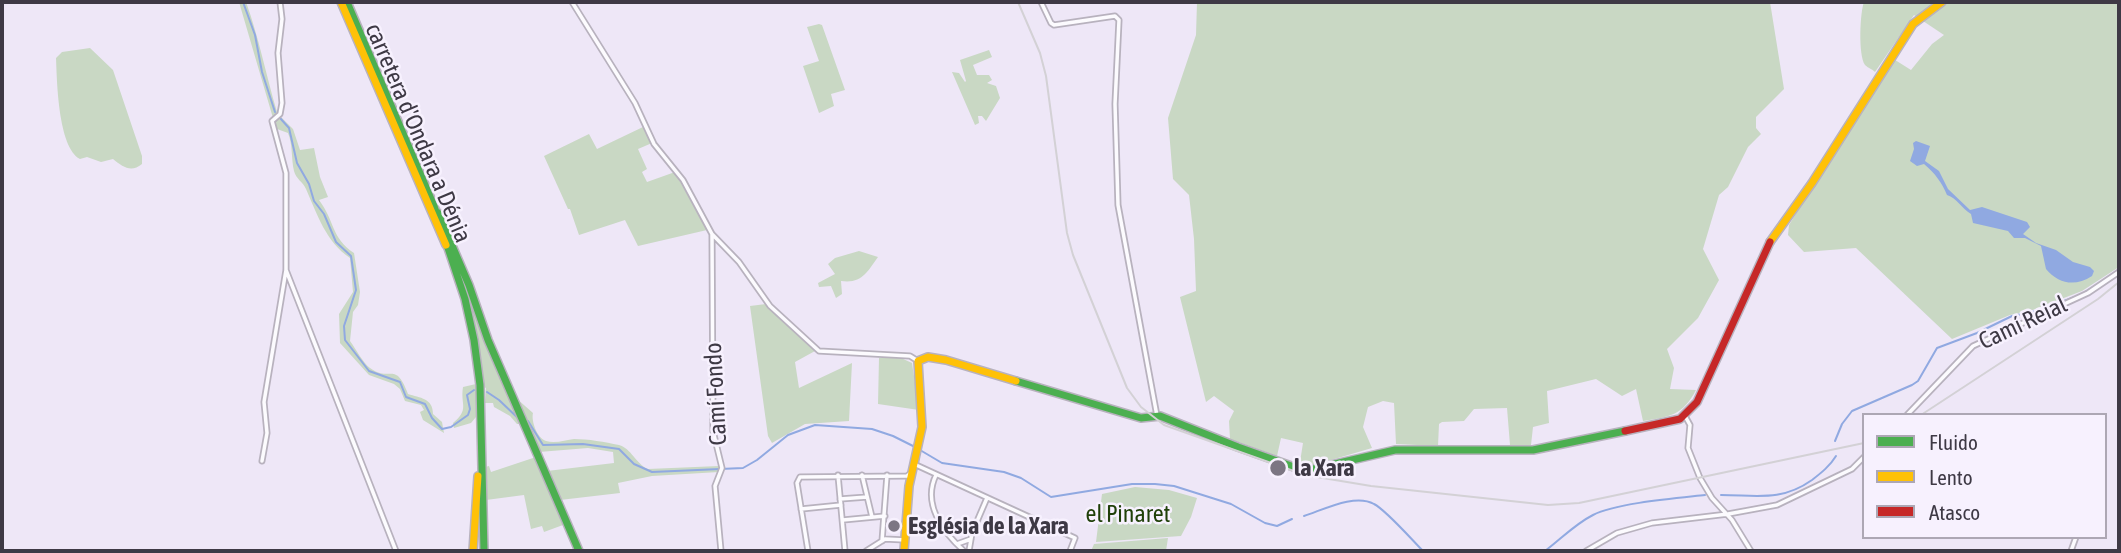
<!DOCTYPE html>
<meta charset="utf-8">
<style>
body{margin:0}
#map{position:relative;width:2121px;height:553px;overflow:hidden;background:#eee7f7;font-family:"Asap Condensed",sans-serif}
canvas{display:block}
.frame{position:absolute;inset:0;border:4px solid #3e3945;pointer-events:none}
.legend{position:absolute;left:1862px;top:413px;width:245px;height:126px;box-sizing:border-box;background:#f7f1fe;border:2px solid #ada7b4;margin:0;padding:9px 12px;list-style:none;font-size:21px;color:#3e3945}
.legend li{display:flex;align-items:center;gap:14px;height:35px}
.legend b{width:35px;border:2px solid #ada7b4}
</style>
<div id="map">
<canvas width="2121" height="553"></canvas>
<div class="frame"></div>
<ul class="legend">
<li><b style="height:9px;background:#4caf50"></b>Fluido</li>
<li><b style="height:9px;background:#ffc107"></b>Lento</li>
<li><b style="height:9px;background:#c62828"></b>Atasco</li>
</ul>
</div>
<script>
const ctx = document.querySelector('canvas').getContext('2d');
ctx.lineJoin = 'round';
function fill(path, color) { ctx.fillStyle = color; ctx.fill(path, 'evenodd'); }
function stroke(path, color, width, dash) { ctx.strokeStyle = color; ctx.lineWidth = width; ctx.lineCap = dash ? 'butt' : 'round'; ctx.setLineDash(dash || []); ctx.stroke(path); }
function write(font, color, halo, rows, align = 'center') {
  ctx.font = font + ' "Asap Condensed",sans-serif'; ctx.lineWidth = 5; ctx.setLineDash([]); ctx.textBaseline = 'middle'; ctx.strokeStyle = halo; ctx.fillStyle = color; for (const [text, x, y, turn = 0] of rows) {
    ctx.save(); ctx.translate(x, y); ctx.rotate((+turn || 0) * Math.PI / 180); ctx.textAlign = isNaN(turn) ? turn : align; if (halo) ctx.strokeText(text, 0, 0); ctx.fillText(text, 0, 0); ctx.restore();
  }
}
fill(new Path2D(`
 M239 2H246C259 38 266 75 277 112L273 118Z
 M1197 2H1770L1784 89 1756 117V128L1761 134 1748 147 1728 187 1719 195 1703 249 1719 280 1698 318 1667 349 1674 368 1670 389 1696 390C1683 415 1670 417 1643 421L1636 389 1622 396 1596 379 1547 391 1549 423 1533 427 1531 445H1510L1507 408 1474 409 1464 421 1442 422 1439 424 1438 446 1396 444 1394 403 1383 401 1368 407 1363 427 1372 448 1314 465 1300 462 1303 443 1281 438 1277 456 1230 439 1229 421 1234 411 1214 396 1206 402 1180 297 1196 291 1194 239 1189 195 1173 179 1168 118 1196 35Z
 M1864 2H2119V267L2082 291 2030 311 2010 315 1952 339 1856 248 1804 252 1788 235 1789 225 1892 58 1911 70 1932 44 1944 35 1914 15 1875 72C1872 69 1868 68 1865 65 1858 55 1860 12 1864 2Z
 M819 24 822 25 845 90 831 94 834 106 819 113 803 66 819 61 807 27Z
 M90 48 113 70 142 156V164C131 173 123 167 113 159L101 162 87 157 80 159C58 147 57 81 56 58L62 52Z
 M989 50 992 57 973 65 977 75H989L992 80 987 83 996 86 1000 98 986 121 982 116H978L979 123 975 125 952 72 959 73 965 82 966 81 960 60Z
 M281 117 293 129 300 150 314 148 320 177 328 197 319 200C335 221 331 238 354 253L360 292 358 305 353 312 350 341C356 349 363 363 370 368 391 383 395 360 408 394 420 398 433 398 433 414L442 422 444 433 423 420 420 412 424 410 421 405 405 401 400 389 394 384 369 375 340 343 339 314 353 292 350 258C326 242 317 214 306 189 303 182 296 179 294 171 291 158 293 145 288 133L277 129 275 122Z
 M643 127 652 143 638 149 647 169 642 172 647 182 675 172 707 230 638 246 625 220 579 235 570 209H568L544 156 589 134 597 149Z
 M859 251 878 257C867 272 862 284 841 281L842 294 836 298 831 286 819 287 818 283 835 274 828 264 835 258Z
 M469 298 522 424H517L510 416 494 407 493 403H485L486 388 484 387 478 340Z
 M766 304 815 351 795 362 799 388 852 363 849 421 805 424 772 443 768 436 750 306Z
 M879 358H901L912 363 919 410 878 404Z
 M476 384V417L471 423 454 428 453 423C470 409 460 405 463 387Z
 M516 398 533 413C531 421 537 438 546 441 555 444 566 440 574 439 588 439 605 442 619 445 631 448 636 464 648 469L719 466V472L652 476 618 483 620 493 560 500 547 471 614 463 613 452 588 448 539 452Z
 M536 457 563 525 544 532 542 526 531 529 524 495 486 500 485 467 489 466 491 472Z
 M1135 487 1169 490 1197 498 1191 517 1181 536 1096 542 1102 494Z
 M1168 538 1166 551H1091L1094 544Z`), '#c9d8c4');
fill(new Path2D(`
 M1916 141 1930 146 1925 161 1939 171 1948 189 1970 210 1982 207 2027 222 2030 227 2023 234 2036 243 2056 250 2073 262 2090 267 2094 271 2092 276C2075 287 2059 284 2046 269L2041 246 2025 238H2014L2008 231 1973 223 1971 214C1962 209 1957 198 1947 195 1942 183 1935 173 1924 164L1917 166 1910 161 1914 149 1913 143Z`), '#90a9e1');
stroke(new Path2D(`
 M243 2 255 35 262 72 275 112
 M280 118 289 128 297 163 309 184 314 201 324 214 336 242 351 256 356 290 344 326 345 340 369 371 400 382 406 397 425 404 432 418 442 429 451 427 468 415 470 409 467 395 474 390
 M2085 292 2101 282
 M487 392 499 400 520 420
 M528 421 543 445 583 444 619 449 634 464 652 472 743 468 757 460 788 435 815 425 872 429 893 436 915 447
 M1835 441 1842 424 1852 411 1912 385 1918 381 1937 348 1977 333 2012 316 2037 311 2080 295
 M920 450 942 463 1004 472 1021 478 1051 497 1132 484H1155L1174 486 1231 504 1265 523 1277 526 1292 519
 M1721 495C1756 495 1781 502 1812 480 1821 473 1830 466 1836 456
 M1304 516C1323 510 1355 493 1374 504 1386 510 1413 541 1423 551
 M1545 551C1561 539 1575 524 1593 515 1616 503 1678 498 1705 495`), '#90a9e1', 2);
const street = new Path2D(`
 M572 2 635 103 654 144 683 180 712 234 739 262 770 306 819 351 910 356 918 361
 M1041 2 1051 23 1054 25 1115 16 1119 20 1115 104 1118 205 1157 416
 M712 234 713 431 722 468 715 486 721 551
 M286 270 396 551
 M1907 415 1973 346 2088 293 2119 272
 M1685 416 1690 425 1688 448 1700 478 1712 498 1732 520 1751 551
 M262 461 267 433 264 402 286 270V173L272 121 280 114 282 103 278 53 282 19 280 2
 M914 464 1075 538 1070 551
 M838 475 845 551
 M862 475 872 517
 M936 475C922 504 943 532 964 551
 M840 499 867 497
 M801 509 841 505
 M843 520 885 516
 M882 541 887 475
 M957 544 971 539
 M808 551 797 483 800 477 907 476 911 473
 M866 551 885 539 905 540
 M969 551 972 533 987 498
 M1586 551 1617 533 1652 523 1728 514 1777 505 1852 469 1864 457
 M2071 551 2076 537`);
const fast = new Path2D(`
 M347 2 434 206 465 299 474 340 480 385 484 551
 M438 213 469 285 488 340 579 551
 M1016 381 1141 418 1160 416 1238 447 1294 467 1309 470 1395 450H1533L1625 431`);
const slow = new Path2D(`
 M341 2 446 245
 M1770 242 1812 183 1913 24 1942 2
 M473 551 478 476
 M904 551 909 486 922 427 918 361 928 357 946 360 1016 381`);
const jam = new Path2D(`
 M1625 431 1680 419 1697 402 1770 242`);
stroke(street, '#b8b2be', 7);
stroke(fast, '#b8b2be', 10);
stroke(slow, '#b8b2be', 10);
stroke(jam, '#b8b2be', 10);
stroke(street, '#fcfbfe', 3.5);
stroke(fast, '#4caf50', 7);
stroke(slow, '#ffc107', 7);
stroke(jam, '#c62828', 7);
stroke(new Path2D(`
 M1018 2 1040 53 1046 76 1067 233 1073 255 1127 388 1141 407 1164 425 1305 475 1371 486 1548 505 1579 503 1864 443
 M1921 415 2098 299 2119 282`), '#d3d1d5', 2);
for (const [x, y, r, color] of [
 [1278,468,9,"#7c7683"],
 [894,526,7,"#7c7683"]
]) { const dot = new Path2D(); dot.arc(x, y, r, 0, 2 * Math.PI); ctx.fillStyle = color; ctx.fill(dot); stroke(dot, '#f7f1fe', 2.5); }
write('24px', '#3e3945', '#f7f1fe', [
 ["carretera d'Ondara a Dénia",418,133,67],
 ["Camí Reial",2023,323,-25],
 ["Camí Fondo",716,394,-93]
]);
write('bold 24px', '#3e3945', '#f7f1fe', [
 ["la Xara",1294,468],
 ["Església de la Xara",908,526]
], 'left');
write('24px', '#204009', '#f7f1fe', [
 ["el Pinaret",1128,514]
]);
</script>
